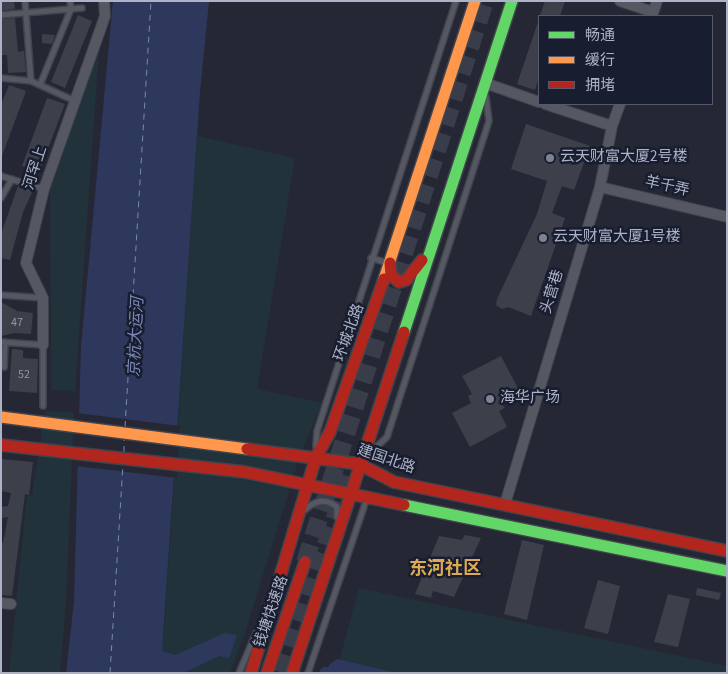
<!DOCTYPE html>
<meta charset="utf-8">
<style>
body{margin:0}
#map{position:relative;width:728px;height:674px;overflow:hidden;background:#252834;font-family:"Source Sans 3","Noto Sans SC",sans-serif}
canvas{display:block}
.frame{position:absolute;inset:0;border:2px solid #adb2c7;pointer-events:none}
.legend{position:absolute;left:538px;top:15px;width:175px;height:90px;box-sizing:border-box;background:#181d2f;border:1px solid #54596c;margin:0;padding:6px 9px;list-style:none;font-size:15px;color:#adb2c7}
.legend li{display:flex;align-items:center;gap:10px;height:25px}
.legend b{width:25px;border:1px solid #54596c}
</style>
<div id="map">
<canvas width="728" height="674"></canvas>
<div class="frame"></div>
<ul class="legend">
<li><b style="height:6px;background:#63d668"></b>畅通</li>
<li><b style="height:6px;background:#ff974d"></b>缓行</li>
<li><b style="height:6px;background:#b3261e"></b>拥堵</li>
</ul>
</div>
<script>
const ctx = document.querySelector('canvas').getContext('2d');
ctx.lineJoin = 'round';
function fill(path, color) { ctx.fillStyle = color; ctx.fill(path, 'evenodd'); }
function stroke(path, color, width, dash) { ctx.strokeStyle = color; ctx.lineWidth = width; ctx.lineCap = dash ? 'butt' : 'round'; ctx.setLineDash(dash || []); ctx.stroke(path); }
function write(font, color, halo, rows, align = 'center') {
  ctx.font = font + ' "Source Sans 3","Noto Sans SC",sans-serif'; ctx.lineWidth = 5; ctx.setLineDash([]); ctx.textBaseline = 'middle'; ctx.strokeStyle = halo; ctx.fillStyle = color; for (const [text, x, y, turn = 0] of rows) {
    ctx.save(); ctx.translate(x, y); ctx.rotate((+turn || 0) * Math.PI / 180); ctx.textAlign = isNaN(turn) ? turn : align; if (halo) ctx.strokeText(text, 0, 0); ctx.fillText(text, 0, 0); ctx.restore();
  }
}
fill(new Path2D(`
 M99 49 75 391 51 390 50 191Z
 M197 136 295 158 257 389 322 403 300 455 246 630 230 673H159L165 617Z
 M45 411 74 412 66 602 60 673H9L27 496H32Z
 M359 588 727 666V673H336Z`), '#22323a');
fill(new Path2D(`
 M113 1H209L200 91 162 651 175 655 225 633 237 635 229 658 219 656 183 673H66L74 602 81 347Z
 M337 659 397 673H326L329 665Z`), '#2e385d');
fill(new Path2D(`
 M77 413 180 426 177 478 76 466Z`), '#252834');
stroke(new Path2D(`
 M325 672 330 673`), '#2e385d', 10);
stroke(new Path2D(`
 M125 427 151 1
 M124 452V439
 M110 673 123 464`), '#7a88b6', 1, [6, 5]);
fill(new Path2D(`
 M1 1H14L15 9 1 11Z
 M545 1H565L560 16H540Z
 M78 15 92 21 65 88 51 82Z
 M15 18 18 52 24 51 26 72 8 73 7 55H1V19Z
 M538 22 539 77 535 90 517 84Z
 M42 34 55 35 52 44 42 43Z
 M9 85 26 91 2 156 1 105Z
 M47 98 65 104 39 172 22 166Z
 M526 124 590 146 574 190 562 186 552 213 565 218 531 316 508 307 502 309 496 305 497 299 537 214 547 181 511 169Z
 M18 186 33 190 23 212 10 260 1 258V234Z
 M1 302 17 311 33 313 31 334 14 333 1 336Z
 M12 349 23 350V358L38 359 37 393 9 391Z
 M501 356 521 394 502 404 505 408 499 411 507 427 470 447 452 413 471 403 468 396 472 394 462 376Z
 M1 459 33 462 29 495 25 494 12 596 1 595V543H3L8 517 1 518V507L8 506 11 493 1 491Z
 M465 535 481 538 454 597 433 591 431 598 415 594 439 536 462 540Z
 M522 540 544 545 527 620 504 614Z
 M598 580 620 586 608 634 584 628Z
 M697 588 721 593 719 600 696 595Z
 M668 594 690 599 678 647 654 642Z`), '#3d404b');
stroke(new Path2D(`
 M305 562 485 1
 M283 673 349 476`), '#393d4a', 18, [18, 9]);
const lane = new Path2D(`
 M25 1 31 81
 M1 15 82 8
 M1 78 31 81 75 101
 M40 85 71 9 70 1
 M1 176 44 189
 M1 198 12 179
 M371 258 388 263
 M1 295 43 298
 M1 342 43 345V406
 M4 367 5 342
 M316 446 317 431 456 1
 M369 454 387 437 489 121 486 97
 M305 510C315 500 326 498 337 507V517
 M239 673 256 633
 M308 673 367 498`);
const street = new Path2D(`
 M620 1 653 12
 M652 16 657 1
 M485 83 539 102
 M612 126 620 104
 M600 187 727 217
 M43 345V298L26 263 44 189 105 16 104 1
 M505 504 600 187 612 126 545 104
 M1 603 11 604`);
const fast = new Path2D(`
 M404 332 512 1
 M404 505 727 571`);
const slow = new Path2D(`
 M384 279 475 1
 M1 417 247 449`);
const jam = new Path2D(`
 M390 263 391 275 399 282 406 280 422 260
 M1 445 245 472 404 505
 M247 449 359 464 394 482 727 551
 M251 673 316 457 330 432 384 279
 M267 673 305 562
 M292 673 404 332`);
stroke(lane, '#41444d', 8);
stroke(street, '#41444d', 12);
stroke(fast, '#41444d', 14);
stroke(slow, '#41444d', 14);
stroke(jam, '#41444d', 14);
stroke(lane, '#555862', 5);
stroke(street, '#555862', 10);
stroke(fast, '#63d668', 11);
stroke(slow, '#ff974d', 11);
stroke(jam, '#b3261e', 11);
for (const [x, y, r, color] of [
 [550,158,5,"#7d8294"],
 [543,238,5,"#7d8294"],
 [490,399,5,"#7d8294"]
]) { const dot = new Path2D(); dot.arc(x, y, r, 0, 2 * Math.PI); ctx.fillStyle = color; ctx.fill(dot); stroke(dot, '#181d2f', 2); }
write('12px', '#9196a8', null, [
 ["47",17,323],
 ["52",24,375]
]);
write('15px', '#adb2c7', '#181d2f', [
 ["云天财富大厦2号楼",560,158],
 ["云天财富大厦1号楼",553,238],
 ["海华广场",500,399]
], 'left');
write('15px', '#adb2c7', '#181d2f', [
 ["河罕上",36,168,-72],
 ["羊千弄",667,187,13],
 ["头营巷",553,292,-73],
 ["环城北路",350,333,-70],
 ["建国北路",386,460,19],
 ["钱塘快速路",272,612,-71]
]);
write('italic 16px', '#7a88b6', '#181d2f', [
 ["京杭大运河",137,337,-87]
]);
write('bold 18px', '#dcaa54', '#181d2f', [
 ["东河社区",445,570]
]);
</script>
